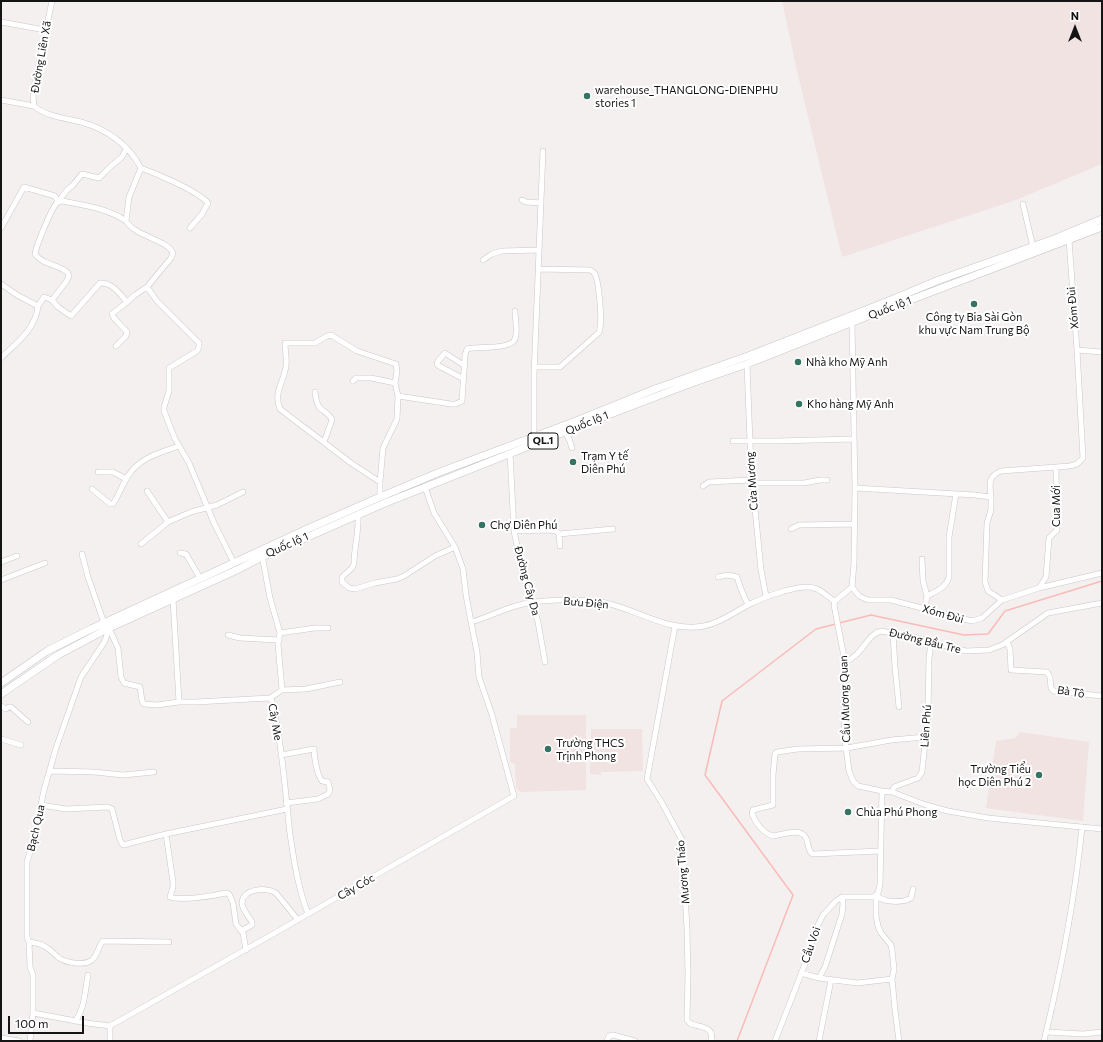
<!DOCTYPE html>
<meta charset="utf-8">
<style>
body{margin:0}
#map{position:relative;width:1103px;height:1042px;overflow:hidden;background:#f4f0f0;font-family:Commissioner,sans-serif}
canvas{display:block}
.frame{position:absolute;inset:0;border:2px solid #161515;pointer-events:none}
.north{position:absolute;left:1055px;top:8px;width:40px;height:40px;-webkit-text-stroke:3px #fff;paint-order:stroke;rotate:0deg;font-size:11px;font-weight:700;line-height:16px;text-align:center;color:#161515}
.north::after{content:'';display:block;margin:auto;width:14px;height:18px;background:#161515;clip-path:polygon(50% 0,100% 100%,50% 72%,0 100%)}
.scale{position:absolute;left:8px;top:1016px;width:76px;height:18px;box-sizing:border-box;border:2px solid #161515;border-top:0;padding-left:5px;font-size:12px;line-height:14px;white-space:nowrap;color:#161515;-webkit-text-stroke:3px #fff;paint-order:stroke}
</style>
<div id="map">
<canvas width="1103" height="1042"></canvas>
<div class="frame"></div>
<div class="north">N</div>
<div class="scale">100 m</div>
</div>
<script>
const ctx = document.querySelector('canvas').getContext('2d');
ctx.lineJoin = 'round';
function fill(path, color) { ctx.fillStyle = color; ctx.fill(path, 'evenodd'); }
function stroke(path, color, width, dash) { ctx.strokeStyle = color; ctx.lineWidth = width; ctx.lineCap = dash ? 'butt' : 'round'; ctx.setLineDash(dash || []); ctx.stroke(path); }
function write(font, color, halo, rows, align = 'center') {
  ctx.font = font + ' Commissioner,sans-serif'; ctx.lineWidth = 4; ctx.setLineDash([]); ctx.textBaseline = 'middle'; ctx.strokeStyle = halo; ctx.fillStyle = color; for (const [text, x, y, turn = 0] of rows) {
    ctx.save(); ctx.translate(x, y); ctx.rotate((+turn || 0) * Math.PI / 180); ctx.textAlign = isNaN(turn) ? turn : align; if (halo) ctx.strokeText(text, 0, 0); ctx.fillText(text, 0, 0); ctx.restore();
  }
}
fill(new Path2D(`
 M782 1H1102V164L1016 200 842 257 797 71Z
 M517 715H586V790L520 792 516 787 515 764 510 762V728H517Z
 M591 729H642L643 771 601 772V775L590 774Z
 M1020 732 1089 742 1083 821 986 808 996 741 1015 738Z`), '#f0e3e2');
stroke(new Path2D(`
 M839 623 871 615 964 635 988 634 1005 611 1102 581
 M737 1041 793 895 705 775 722 701 816 629 836 624`), '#fabbb8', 1.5);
const minor = new Path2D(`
 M52 1 35 82 33 95 34 106C47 117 65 118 81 122 106 129 128 144 141 168
 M1 22 45 30
 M1 100 34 106
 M141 168 129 197 126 221C136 237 166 239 173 253L171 258 147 287 157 301 199 343V347L197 351 169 368V391L164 407V411L175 439 189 463 214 523 234 563
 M141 168C157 174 198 191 208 203L202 214 190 228
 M522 200 526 202 541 203
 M1023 204 1033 247
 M126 221C107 208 83 205 62 201 59 202 58 202 56 204 51 210 36 246 35 254 42 265 59 264 68 273L69 276 66 282 52 300 58 307 71 316 100 283C112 282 120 294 127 302L135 295 147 287
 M1 228 24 187 55 196 58 202 67 190 73 185 82 174 99 178 110 167 122 157 126 149
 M1069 240 1077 350 1102 352
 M483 260 492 254 502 251 539 250
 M1 284 17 295 38 306 44 297 52 300
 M852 322 855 488 854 563 852 587 835 601 834 605 845 662 844 721 845 740 849 771 853 781 858 786 882 791 892 792 926 805 948 811 988 818 1102 829
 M116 346 126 336 127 332 114 318 112 314 127 302
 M1 358C16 343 36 329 38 306
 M747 364 751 468 761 570 766 596
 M534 367H560L595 336C598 334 600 332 600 328 602 319 599 282 595 274 593 271 592 271 590 270L539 269
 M464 379 439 366 437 364 438 361 445 353 465 366
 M353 381 356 378H371L395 383
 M315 392C316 398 316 404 320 408 324 412 330 414 332 420L324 442
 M398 396 451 404H456L462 401 465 355 467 349C477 346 511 350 515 339 518 331 515 319 515 311
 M565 432 569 439 572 448
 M534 436V375L543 151
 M733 441H777L854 439
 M510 453 514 531 523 575 538 622 545 662
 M98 472H113L126 479
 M380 482 383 448 397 419 398 396 395 383 397 371 396 364 357 351 331 335 327 336 315 343H285C285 351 287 358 286 366 284 382 273 392 280 409L351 463 380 482V497
 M752 483H804L820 480H827
 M703 486 709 482 752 480
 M425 487 434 513 455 547 463 569 466 595 471 622C487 618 503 609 519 605 541 599 579 599 601 602 636 608 667 633 704 626 720 623 733 613 748 605 760 599 771 595 784 591 794 589 804 585 814 588 822 590 827 597 835 601
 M855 488 975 495 991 497V510L987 523 985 582 988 591 1002 600
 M92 489 110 504H113C119 495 122 485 128 476 140 457 160 453 179 446
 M147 491 168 522
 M991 497C990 484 987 477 1001 471L1070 466 1077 464 1083 458 1077 350
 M358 515C359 533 354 547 354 564L352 568 342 577V582L349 588 355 589 375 583 397 579 404 576 435 556 455 547
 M791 529 799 525 854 524
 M514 531 550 530 556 531 559 534 560 546
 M559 534 613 529
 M141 544 168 522 191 512 217 505 243 492
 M180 553 186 554 200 578
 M82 554 88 577 104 623
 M262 555 270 598 280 633 278 644 282 690 270 698
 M922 559 923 581 927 596
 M1 562 17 556
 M718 577 728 575 737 577 741 589 748 605
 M1 580 45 563
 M852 587 859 596 868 600H891L972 621 982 618 1002 600 1039 588 1102 573
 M1039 588 1046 577 1049 538 1057 530 1056 467
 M173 599 179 702H196L270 698 272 701C282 744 285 789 290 834 294 861 298 888 308 914
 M925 608 927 596C936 591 946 588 949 577V537L956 494
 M675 626 647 779 662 803 682 840 687 929 688 974 687 1020 691 1024C701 1027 715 1027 711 1041
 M109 628 118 648 121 677 124 683 140 687 142 701 144 704 157 705 179 702
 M280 633 315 628H328
 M893 633 895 667 899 707
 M228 635 240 638 278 640
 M1007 642 1010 649 1011 670 1047 672 1050 677 1051 688 1054 691 1102 696
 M845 662C863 655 867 634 881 631L914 637 966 651 989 650 1002 645 1048 613 1102 603
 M282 690 306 689 340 682
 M1 706 6 709 9 707H11L28 722
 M1 739 21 745
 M281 755 314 749C314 757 317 775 322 781L328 782 330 790 328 794 318 799 286 803
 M50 771 94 772 123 775 154 772
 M892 792 894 787 918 778 922 772 928 714 929 659 931 642
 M41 805 66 809 108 807 112 809 120 840 123 845 166 834 287 809
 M166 834 173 882V887L170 897C181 901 213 896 226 893L229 894 233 903 236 924 243 933 246 950
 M880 851 813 854 811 853C808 848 808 843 806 838 801 827 782 835 773 836 763 833 755 823 752 813L753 810 773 805V775L775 754 777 752 798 749 847 748 891 740 925 737
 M876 895C883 903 903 903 911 898L913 889
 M874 897 876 898V916L878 926 881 933 891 945 892 950 894 969 892 979 895 1010 899 1041
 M241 931 252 925V922C249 917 242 909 242 903 243 888 267 887 276 893L298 920
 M29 942C35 943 39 943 44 946 50 949 54 954 59 958 67 963 84 966 92 960 98 955 98 946 103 941L169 942
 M801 973 819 978 825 967 842 914 843 904 842 897
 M819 978 857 983 892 979
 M33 1013 87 1023 110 1026 266 938 514 796 492 715 479 677 477 652 471 622
 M75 1021C85 1009 85 990 88 975
 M110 1026V1041
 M1047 1032 1083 1034 1102 1032
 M1 1038 19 1041
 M30 1041 33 1013V975L30 967 29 942 27 937V862L33 842 44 790 56 748 81 677 105 641 109 628
 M607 1041 609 1036 613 1035 635 1041
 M775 1041 805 964 815 931 823 915 836 901 842 897H874L878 893 880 885 882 791
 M819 1041 831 980
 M1044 1041C1061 971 1075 899 1082 827`);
const highway = new Path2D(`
 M1 683 47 651 91 629 305 530 380 497 440 472 576 421 655 389 748 356 886 302 939 280 1054 239 1102 219
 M1 694 58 655 109 628 239 569 262 557 385 503 595 420 689 384 747 364 863 318 1102 227`);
stroke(minor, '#cbc7c6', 6);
stroke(highway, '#cbc7c6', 8);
stroke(minor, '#fff', 5);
stroke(highway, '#fff', 7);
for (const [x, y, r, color] of [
 [587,96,4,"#357462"],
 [974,304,4,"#357462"],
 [798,362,4,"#357462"],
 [799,404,4,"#357462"],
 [573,462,4,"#357462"],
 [482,525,4,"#357462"],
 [548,749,4,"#357462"],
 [1039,775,4,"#357462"],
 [848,812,4,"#357462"]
]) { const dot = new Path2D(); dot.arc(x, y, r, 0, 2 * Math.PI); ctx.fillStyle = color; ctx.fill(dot); stroke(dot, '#fff', 1.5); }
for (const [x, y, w] of [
 [543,441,30]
]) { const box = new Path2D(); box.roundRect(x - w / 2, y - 8, w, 16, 3); ctx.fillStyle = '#fff'; ctx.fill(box); stroke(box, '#161515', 1); }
write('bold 10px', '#161515', null, [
 ["QL.1",543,441]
]);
write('11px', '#161515', '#fff', [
 ["Đường Liên Xã",41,57,-80],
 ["Quốc lộ 1",890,308,-21],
 ["Xóm Đùi",1073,308,-95],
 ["Quốc lộ 1",587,423,-22],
 ["Cửa Mương",752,481,-94],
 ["Cua Mới",1056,506,-90],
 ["Quốc lộ 1",287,545,-24],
 ["Đường Cây Da",527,581,75],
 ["Bưu Điện",586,603,5],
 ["Xóm Đùi",943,614,16],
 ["Đường Bầu Tre",925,641,14],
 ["Bà Tô",1071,692,9],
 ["Cầu Mương Quan",845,699,-92],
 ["Cây Me",275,722,80],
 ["Liên Phú",926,726,-86],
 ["Bạch Qua",36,828,-77],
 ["Mương Tháo",683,872,-95],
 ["Cây Cóc",356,887,-30],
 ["Cầu Voi",811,945,-71]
]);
write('11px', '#161515', '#fff', [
 ["warehouse_THANGLONG-DIENPHU",595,90],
 ["stories 1",595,103],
 ["Công ty Bia Sài Gòn",974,317,"center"],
 ["khu vực Nam Trung Bộ",974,330,"center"],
 ["Nhà kho Mỹ Anh",806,362],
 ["Kho hàng Mỹ Anh",807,404],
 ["Trạm Y tế",581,456],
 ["Diên Phú",581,469],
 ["Chợ Diên Phú",490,525],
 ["Trường THCS",556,743],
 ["Trịnh Phong",556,756],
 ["Trường Tiểu",1031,769,"right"],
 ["học Diên Phú 2",1031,782,"right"],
 ["Chùa Phú Phong",856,812]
], 'left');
</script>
